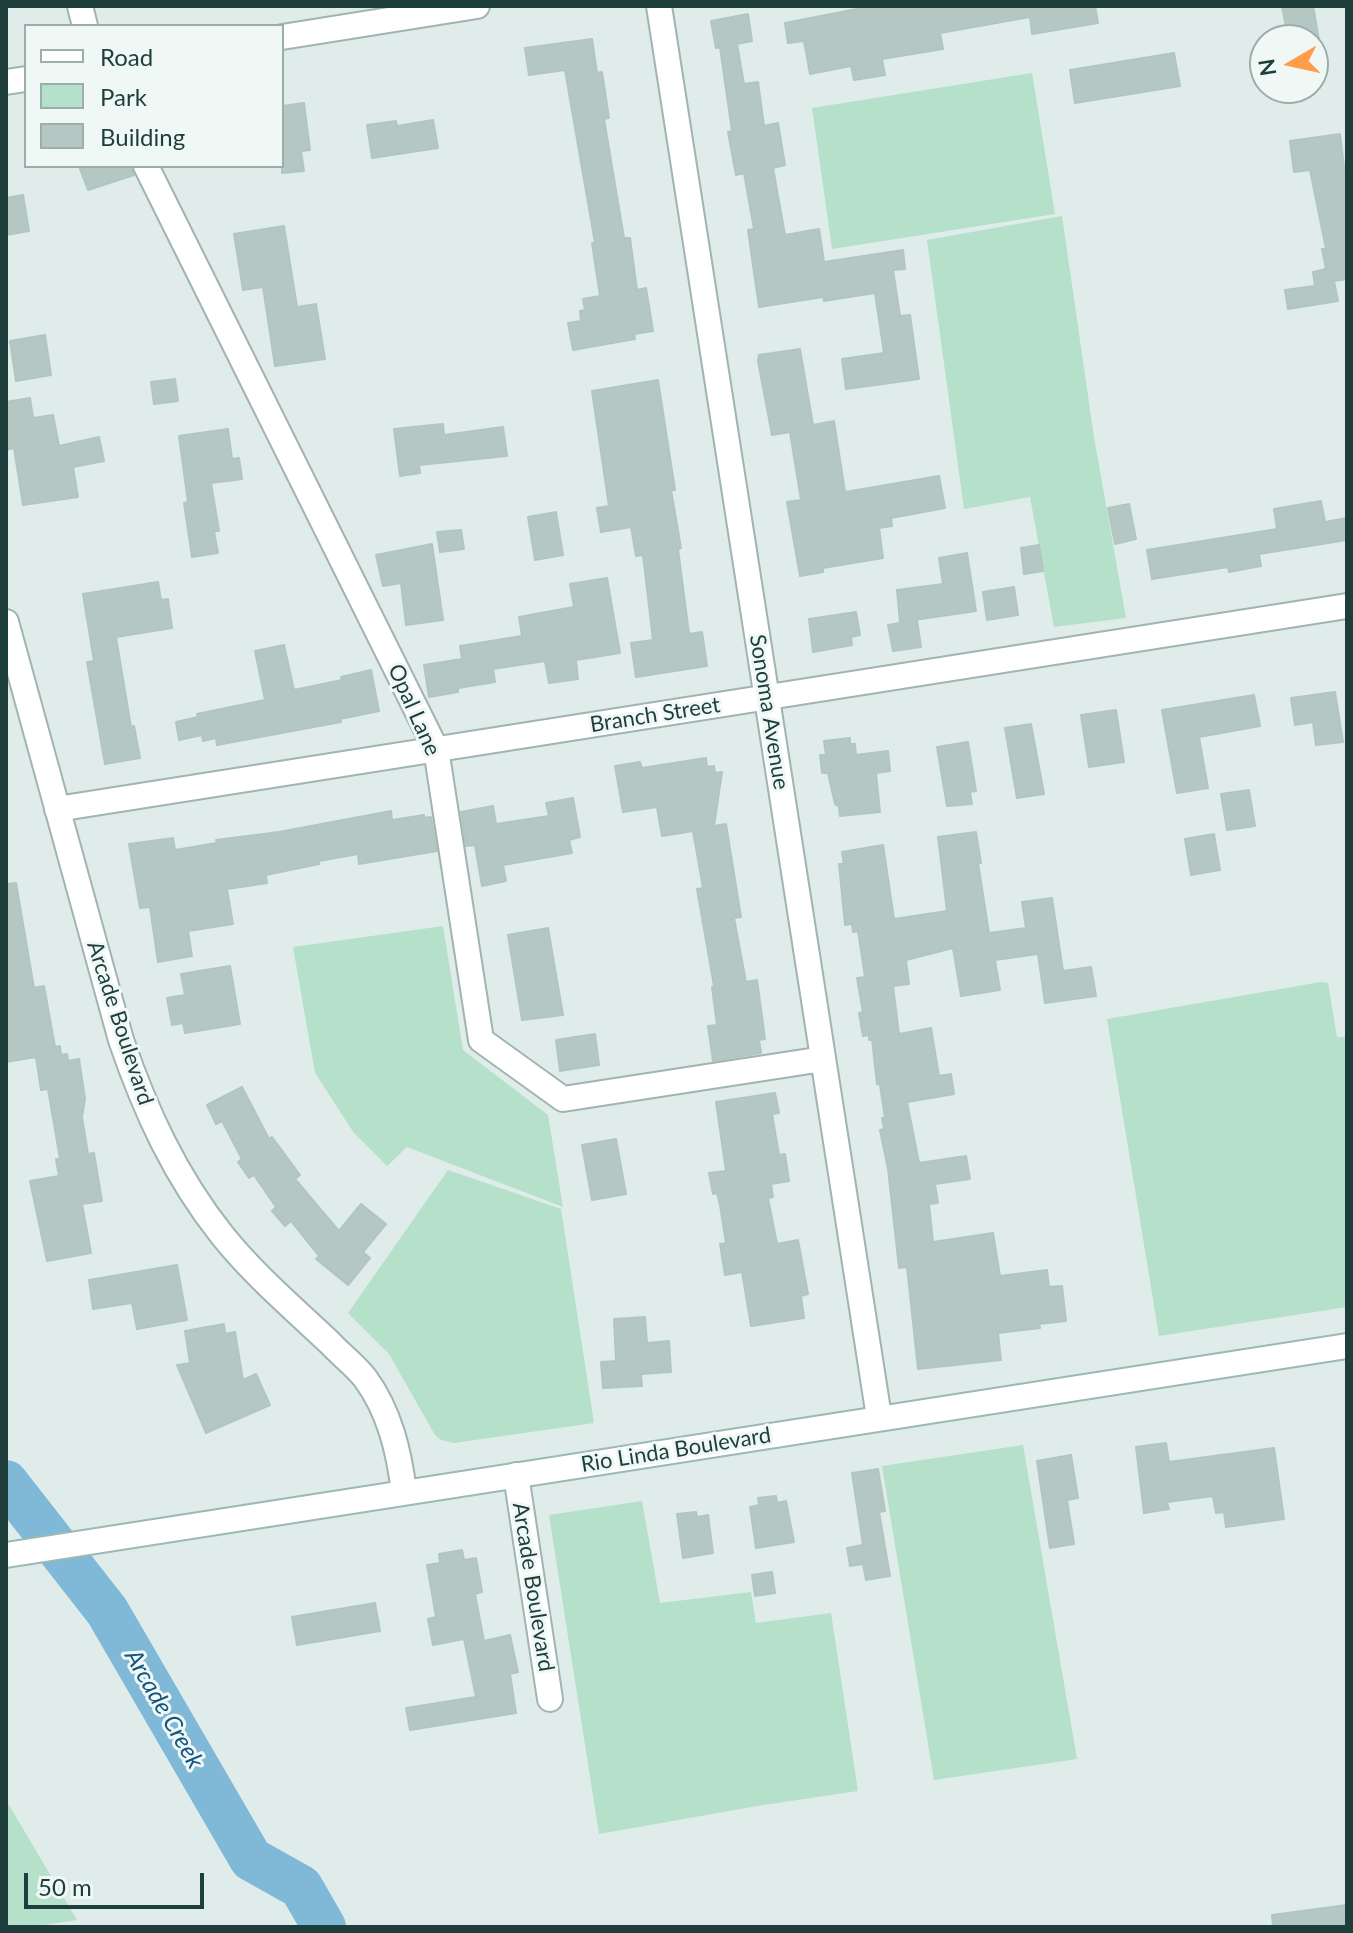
<!DOCTYPE html>
<style>
body{margin:0}
#map{position:relative;width:1353px;height:1933px;overflow:hidden;background:#dfece9;font-family:Lato,sans-serif}
canvas{display:block}
.frame{position:absolute;inset:0;border:8px solid #1e3e3c;pointer-events:none}
.legend{position:absolute;left:24px;top:24px;width:260px;height:144px;box-sizing:border-box;background:#f0f8f6;border:2px solid #9caeac;margin:0;padding:10px 14px;list-style:none;font-size:24px;color:#1e3e3c}
.legend li{display:flex;align-items:center;gap:16px;height:40px}
.legend b{width:40px;border:2px solid #9caeac}
.north{position:absolute;left:1249px;top:24px;width:80px;height:80px;box-sizing:border-box;background:#f0f8f6;border:2px solid #9caeac;border-radius:50%;rotate:261deg;font-size:22px;font-weight:700;line-height:32px;text-align:center;color:#1e3e3c}
.north::after{content:'';display:block;margin:auto;width:28px;height:36px;background:#ff9d4a;clip-path:polygon(50% 0,100% 100%,50% 72%,0 100%)}
.scale{position:absolute;left:24px;top:1873px;width:180px;height:36px;box-sizing:border-box;border:4px solid #1e3e3c;border-top:0;padding-left:10px;font-size:24px;line-height:28px;white-space:nowrap;color:#1e3e3c;-webkit-text-stroke:6px #f0f8f6;paint-order:stroke}
</style>
<div id="map">
<canvas width="1353" height="1933"></canvas>
<div class="frame"></div>
<ul class="legend">
<li><b style="height:10px;background:#fff"></b>Road</li>
<li><b style="height:22px;background:#b5e0ca"></b>Park</li>
<li><b style="height:22px;background:#b4c7c3"></b>Building</li>
</ul>
<div class="north">N</div>
<div class="scale">50 m</div>
</div>
<script>
const ctx = document.querySelector('canvas').getContext('2d');
ctx.lineJoin = 'round';
function fill(path, color) { ctx.fillStyle = color; ctx.fill(path, 'evenodd'); }
function stroke(path, color, width, dash) { ctx.strokeStyle = color; ctx.lineWidth = width; ctx.lineCap = dash ? 'butt' : 'round'; ctx.setLineDash(dash || []); ctx.stroke(path); }
function write(font, color, halo, rows, align = 'center') {
  ctx.font = font + ' Lato,sans-serif'; ctx.lineWidth = 6; ctx.setLineDash([]); ctx.textBaseline = 'middle'; ctx.strokeStyle = halo; ctx.fillStyle = color; for (const [text, x, y, turn = 0] of rows) {
    ctx.save(); ctx.translate(x, y); ctx.rotate((+turn || 0) * Math.PI / 180); ctx.textAlign = isNaN(turn) ? turn : align; if (halo) ctx.strokeText(text, 0, 0); ctx.fillText(text, 0, 0); ctx.restore();
  }
}
fill(new Path2D(`
 M1032 73 1055 214 832 249 812 108Z
 M1062 216 1094 437 1126 618 1054 627 1030 497 964 509 927 240Z
 M443 926 463 1050 548 1115 563 1207 407 1147 387 1166 354 1133 315 1073 293 947Z
 M1321 982 1328 983 1337 1037H1347V1307L1159 1336 1107 1019Z
 M448 1170 561 1209 594 1423 454 1443 441 1440 435 1435 389 1354 348 1313Z
 M1023 1445 1077 1759 934 1780 882 1466Z
 M642 1501 660 1603 751 1592 756 1623 831 1613 858 1791 757 1806 599 1834 549 1515Z
 M6 1800 77 1920 31 1927H6Z`), '#b5e0ca');
stroke(new Path2D(`
 M6 1482 107 1611 251 1859 301 1887 324 1927`), '#80b8d8', 44);
const building = new Path2D(`
 M872 6H1095L1098 23 1032 34 1030 17 940 33 943 49 882 59 885 75 854 80 851 66 810 74 804 41 788 43 785 23Z
 M1282 6H1313L1319 40H1293L1291 27H1286Z
 M748 14 752 41 737 44 744 84 758 82 764 126 778 123 785 165 773 168 785 235 819 229 824 262 903 250 905 269 893 270 900 316 910 315 919 379 846 389 842 359 884 353 875 293 824 301 823 297 759 307 748 230 754 229 744 173 736 175 728 132 732 131 720 47 716 48 711 21Z
 M592 39 597 73 602 72 609 118 604 119 624 238H630L637 290 646 288 653 331 634 334 635 339 573 350 568 323 581 321 580 311 585 310 583 299 600 296 592 243H595L565 70 529 75 525 48Z
 M1174 53 1180 86 1075 103 1070 70Z
 M304 103 310 150 301 151 304 171 282 173V106Z
 M433 120 438 148 372 158 367 125 396 121 397 126Z
 M1340 134 1347 190V279L1334 281 1338 301 1288 309 1285 290 1315 286 1313 272 1326 269 1322 249H1326L1310 170 1294 172 1290 141Z
 M79 166H131L134 175 88 190Z
 M23 195 29 231 6 235V198Z
 M284 226 297 307 316 304 325 359 275 366 263 287 243 290 234 234Z
 M45 335 51 375 16 381 10 341Z
 M800 349 813 425 834 421 845 492 939 476 945 508 891 518 892 526 879 528 883 558 823 568V572L800 576 787 502 801 500 790 432 772 435 758 361 759 355Z
 M175 379 178 401 154 404 151 382Z
 M658 380 675 490H671L681 548 678 549 689 634 702 632 707 666 636 677 631 643 653 640 643 555 636 556 631 527 601 532 597 508 609 506 592 391Z
 M30 398 33 418 53 415 59 446 99 437 104 461 73 467 78 497 23 505 14 448 6 450V402Z
 M443 424 444 435 503 427 507 456 419 465 420 473 400 476 394 429Z
 M228 429 232 459 239 458 242 479 211 483 219 531H214L218 553 192 557 184 503 188 502 179 436Z
 M1321 501 1325 522 1347 518V540L1259 554 1261 566 1229 572 1228 567 1152 579 1147 550 1277 529 1274 509Z
 M1129 504 1136 539 1115 544 1108 508Z
 M556 512 563 555 535 560 528 517Z
 M461 530 464 549 440 552 437 532Z
 M432 544 443 620 406 625 401 583 383 586 376 555Z
 M1039 545 1043 571 1024 574 1021 548Z
 M967 553 976 611 900 622 897 590 943 584 939 558Z
 M607 578 620 653 576 660 578 679 549 683 545 661 493 669 495 682 458 688V692L429 697 424 665 462 659 460 646 522 636 519 617 574 607 570 584Z
 M158 582 161 600 168 599 172 628 116 637 131 727 134 726 140 758 105 764 87 662 94 661 83 594Z
 M1014 587 1018 615 987 620 983 592Z
 M856 612 860 635 851 637 852 645 813 652 809 619Z
 M917 620 921 647 893 651 888 625Z
 M284 645 294 690 342 680 341 677 371 670 379 711 340 719 341 722 217 745 216 738 203 741 202 735 179 740 176 722 198 717 197 714 265 700 255 651Z
 M1335 692 1343 742 1316 745 1313 722 1295 725 1291 698Z
 M1254 695 1260 726 1199 737 1208 788 1177 793 1162 710Z
 M1116 710 1124 762 1089 767 1081 715Z
 M1031 724 1044 794 1017 798 1005 728Z
 M850 738V744H855L856 755 888 751 890 771 876 773 880 812 840 816 839 807 835 804 828 773H822L820 755H826L824 741Z
 M968 742 976 791 970 792 972 804 947 806 937 747Z
 M706 758 707 767 714 766 715 773 722 772 714 826 726 824 741 917 734 918 746 982 757 980 765 1039 759 1040 761 1053 713 1061 708 1026 717 1025 712 987 714 986 697 889 703 888 693 831 662 836 657 807 623 812 615 766 640 762 642 768Z
 M1249 790 1255 826 1227 830 1221 794Z
 M573 798 580 837 569 840 572 853 503 865 506 881 482 886 475 845 466 846 461 812 493 806 496 824 549 816 546 803Z
 M391 811 392 820 424 815V818L431 817 437 851 359 864 358 854 319 861V864L266 875 267 883 227 889 233 924 188 931 192 956 158 962 150 907 140 908 129 844 173 838 175 850 217 843 216 840 279 832Z
 M976 832 981 863H978L989 933 1026 928 1022 902 1052 898 1063 971 1091 967 1096 996 1045 1003 1038 954 995 960 1000 990 961 996 953 948 906 960 909 984 893 986 899 1034 931 1028 939 1076 951 1074 954 1094 907 1102 919 1163 966 1156 970 1179 935 1184 938 1203 929 1204 933 1242 993 1233 1000 1276 1047 1270 1049 1287 1062 1286 1066 1321 1039 1324 1040 1328 998 1333 1001 1360 918 1369 907 1267 899 1268 888 1169 880 1130 884 1129 882 1118H885L880 1085 877 1084 872 1039 869 1040V1035L863 1036 859 1013 863 1012 857 978 865 977 858 931 853 932 852 924 845 925 839 864H844L842 852 883 845 894 919 947 911 938 837Z
 M1214 834 1220 870 1191 875 1185 839Z
 M16 883 34 988 44 986 55 1047 60 1046 61 1055 67 1054 68 1061 79 1059 85 1099 82 1117 88 1154 94 1153 102 1201 82 1204 91 1253 47 1261 30 1181 59 1176 56 1159H60L48 1089 41 1090 36 1057 6 1062V884Z
 M548 928 563 1015 522 1020 508 935Z
 M230 966 240 1024 185 1033 183 1023 172 1025 167 998 185 995 181 974Z
 M595 1034 599 1065 560 1071 556 1040Z
 M242 1087 269 1139 272 1137 300 1175 295 1179 339 1231 361 1204 386 1224 363 1252 370 1258 348 1285 316 1259 319 1256 291 1221 285 1226 272 1211 276 1207 254 1175 249 1178 238 1162 242 1159 222 1121 216 1124 207 1105Z
 M775 1093 779 1113 772 1114 779 1155 785 1154 789 1181 771 1184 773 1197 768 1198 777 1244 798 1240 808 1294 801 1296 804 1318 751 1326 742 1272 725 1275 720 1244 726 1243 720 1205 717 1193 713 1194 709 1173 726 1171 716 1102Z
 M616 1139 626 1194 592 1200 582 1145Z
 M177 1265 187 1320 137 1329 132 1303 93 1309 89 1280Z
 M645 1317 647 1343 669 1341 671 1372 641 1374 642 1386 603 1388 601 1362 616 1361 614 1319Z
 M224 1324 225 1334 235 1332 243 1380 256 1374 270 1405 206 1433 177 1365 190 1363 185 1331Z
 M1166 1443 1169 1462 1274 1448 1284 1519 1226 1527 1224 1512 1216 1513 1213 1496 1167 1502 1169 1509 1144 1513 1136 1447Z
 M1071 1455 1078 1498 1067 1500 1074 1544 1050 1548 1037 1461Z
 M878 1469 885 1511 879 1512 890 1576 866 1580 863 1564 850 1566 847 1548 863 1545 852 1473Z
 M776 1496 777 1503 786 1501 794 1542 756 1548 750 1507 759 1505 758 1498Z
 M696 1512 697 1517 708 1515 713 1553 683 1558 677 1514Z
 M462 1550 464 1560 476 1558 482 1592 475 1594 484 1641 510 1635 518 1672 510 1674 516 1713 410 1730 406 1708 476 1697 464 1639 433 1645 428 1619 436 1617 427 1565 440 1563 439 1554Z
 M772 1572 775 1593 755 1596 752 1575Z
 M375 1603 380 1631 297 1645 292 1617Z
 M1347 1905V1927H1273L1272 1915Z`);
fill(building, '#b4c7c3');
stroke(building, '#b1c6c2', 2);
const minor = new Path2D(`
 M80 6 85 26
 M659 6 879 1417
 M282 37 477 6
 M6 82 26 79
 M146 166 436 749 481 1040 563 1099 823 1059
 M57 809 1347 606
 M516 1475 550 1699`);
const tertiary = new Path2D(`
 M6 622 121 1040C145 1110 175 1176 222 1235 254 1275 293 1308 330 1343 341 1355 355 1365 365 1378 390 1412 399 1452 404 1492`);
const secondary = new Path2D(`
 M6 1555 1347 1346`);
stroke(minor, '#a1b4b2', 28);
stroke(tertiary, '#a1b4b2', 28);
stroke(secondary, '#9cb9b5', 28);
stroke(minor, '#fff', 24);
stroke(tertiary, '#fff', 24);
stroke(secondary, '#fff', 24);
write('22px', '#1e3e3c', '#f0f8f6', [
 ["Opal Lane",414,710,66],
 ["Sonoma Avenue",769,712,81],
 ["Branch Street",655,715,-9],
 ["Arcade Boulevard",120,1023,72],
 ["Rio Linda Boulevard",676,1450,-9],
 ["Arcade Boulevard",533,1587,81]
]);
write('italic 24px', '#125680', '#f0f8f6', [
 ["Arcade Creek",164,1709,60]
]);
</script>
